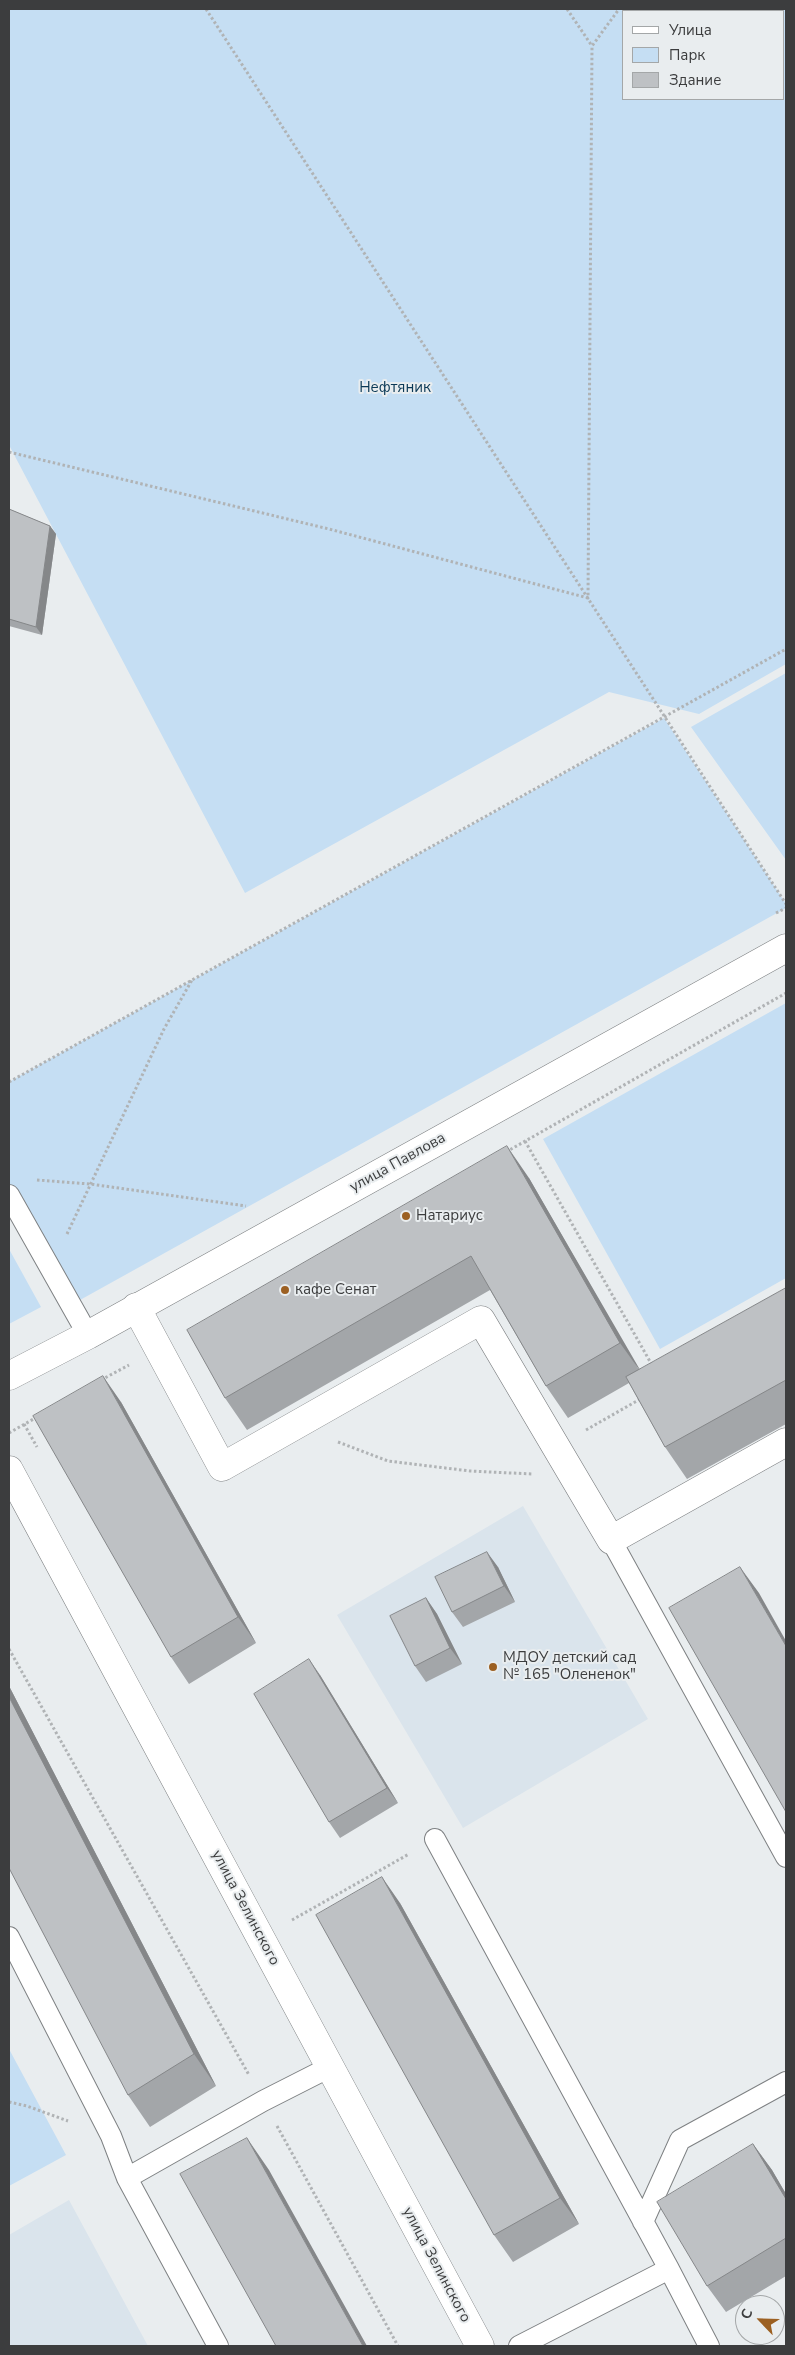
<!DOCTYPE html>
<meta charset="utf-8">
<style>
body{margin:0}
#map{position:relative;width:795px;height:2355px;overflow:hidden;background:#e9edef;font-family:"Nunito Sans",sans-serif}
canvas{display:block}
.frame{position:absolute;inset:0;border:10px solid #3c3d3e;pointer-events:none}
.legend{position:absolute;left:622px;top:10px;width:162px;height:90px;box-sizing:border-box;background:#e9edef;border:1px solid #a4a7a8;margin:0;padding:6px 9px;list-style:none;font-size:15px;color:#3c3d3e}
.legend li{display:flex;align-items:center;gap:10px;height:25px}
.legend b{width:25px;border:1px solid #a4a7a8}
.north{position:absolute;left:735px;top:2295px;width:50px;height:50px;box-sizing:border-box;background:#e9edef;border:1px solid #a4a7a8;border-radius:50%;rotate:294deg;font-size:14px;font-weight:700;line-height:20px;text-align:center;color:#3c3d3e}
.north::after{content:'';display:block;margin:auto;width:18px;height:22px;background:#9c6022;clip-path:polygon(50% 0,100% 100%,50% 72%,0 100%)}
</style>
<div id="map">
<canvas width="795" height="2355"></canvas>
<div class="frame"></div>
<ul class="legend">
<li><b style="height:6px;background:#fff"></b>Улица</li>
<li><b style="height:14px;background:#c5def3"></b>Парк</li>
<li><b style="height:14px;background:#bec1c4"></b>Здание</li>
</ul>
<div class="north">С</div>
</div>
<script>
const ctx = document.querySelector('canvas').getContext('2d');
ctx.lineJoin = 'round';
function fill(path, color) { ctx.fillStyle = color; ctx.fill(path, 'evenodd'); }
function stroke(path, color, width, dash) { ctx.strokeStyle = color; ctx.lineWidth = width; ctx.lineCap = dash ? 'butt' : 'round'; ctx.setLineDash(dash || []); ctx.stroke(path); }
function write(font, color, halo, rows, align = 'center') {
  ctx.font = font + ' "Nunito Sans",sans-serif'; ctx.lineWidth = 4; ctx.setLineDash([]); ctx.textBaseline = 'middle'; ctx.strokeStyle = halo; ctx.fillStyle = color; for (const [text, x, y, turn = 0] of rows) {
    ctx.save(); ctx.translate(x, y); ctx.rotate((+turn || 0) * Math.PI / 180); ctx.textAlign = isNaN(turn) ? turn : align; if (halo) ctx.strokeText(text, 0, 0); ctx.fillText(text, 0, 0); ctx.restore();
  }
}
fill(new Path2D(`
 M523 1506 648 1719 463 1828 337 1615Z
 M69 2200 148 2346H9V2235Z`), '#dae4ec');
fill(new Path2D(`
 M9 9H786V664L699 714 609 692 245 893 9 445ZM624 11H784V99H624Z
 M786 673V860L691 727Z
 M664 718 786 904V908L71 1305 9 1195V1082Z
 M786 1003V1278L660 1349 543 1139Z
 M9 1249 41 1307 9 1324Z
 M9 2049 66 2155 9 2186Z`), '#c5def3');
const service = new Path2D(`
 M9 1195 88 1335
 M611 1540 786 1857
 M435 1839 669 2269
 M9 1937 111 2136 127 2178 218 2346
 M127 2178 263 2101 330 2067
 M643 2222 680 2140 786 2082
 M519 2346 669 2269 709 2346`);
const minor = new Path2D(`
 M136 1307 222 1467 481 1320 611 1540 786 1442
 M9 1470 480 2346`);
const tertiary = new Path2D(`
 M9 1376 88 1335 786 948`);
stroke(service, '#7e8183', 22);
stroke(minor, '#7e8183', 29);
stroke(tertiary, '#7e8183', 29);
stroke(new Path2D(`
 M206 9 786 904
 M567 9 592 46
 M9 452 329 529 588 598 592 46 619 9
 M776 913 786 908
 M9 1082 786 649
 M525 1141 652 1365
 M506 1152 786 993
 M37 1180 90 1184 246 1206
 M67 1234 164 1029 192 980
 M101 1380 129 1365
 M24 1424 37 1447
 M586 1430 642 1398
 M9 1433 37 1417
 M338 1442 388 1461 470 1471 532 1474
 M9 1649 249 2075
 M292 1920 409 1854
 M9 2102 27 2106 68 2121
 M277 2126 398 2346`), '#b0b3b5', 3, [2.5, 2.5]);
stroke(service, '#fff', 20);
stroke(minor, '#fff', 28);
stroke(tertiary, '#fff', 28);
fill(new Path2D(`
 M9 509 50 526 56 534 42 635 9 626Z
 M529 1178 639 1370 786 1288V1424L687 1479 665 1447 629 1383 568 1418 546 1386 490 1290 247 1430 225 1398Z
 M121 1402 256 1643 189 1684 171 1657Z
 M498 1567 515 1602 463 1627 452 1612Z
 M426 1598 437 1614 462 1664 426 1682 415 1666Z
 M320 1675 398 1803 340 1838 329 1822Z
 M9 1686 216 2086 150 2127 128 2095Z
 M400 1903 579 2224 513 2262 494 2235Z
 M753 2144 772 2170 786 2194V2276L726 2312 707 2286Z`), '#a3a6a9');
fill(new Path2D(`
 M50 526 56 534 42 635 36 627Z
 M507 1146 529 1178 643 1375 620 1343Z
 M103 1376 121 1402 256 1643 238 1617Z
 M487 1552 498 1567 515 1602 504 1586Z
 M740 1567 759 1593 786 1641V1646Z
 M426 1598 437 1614 462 1664 450 1648Z
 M309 1659 320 1675 398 1803 387 1788Z
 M9 1686 216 2086 194 2054 9 1697Z
 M382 1877 400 1903 579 2224 560 2198Z
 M247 2138 269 2170 367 2346H363Z
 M753 2144 772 2170 786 2194V2199Z`), '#858789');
const building = new Path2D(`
 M9 509 50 526 36 627 9 619Z
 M507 1146 620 1343 546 1386 471 1256 225 1398 187 1330Z
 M786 1288V1380L665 1447 626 1377Z
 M103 1376 238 1617 171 1657 33 1416Z
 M487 1552 504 1586 452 1612 435 1577Z
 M740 1567 786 1646V1812L669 1608Z
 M426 1598 450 1648 415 1666 390 1616Z
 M309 1659 387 1788 329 1822 254 1694Z
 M9 1697 194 2054 128 2095 9 1868Z
 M382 1877 560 2198 494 2235 316 1915Z
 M247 2138 363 2346H276L180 2174Z
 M753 2144 786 2199V2238L707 2286 657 2202Z`);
fill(building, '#bec1c4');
stroke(building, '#858789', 1);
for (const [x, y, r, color] of [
 [406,1216,5,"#9c6022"],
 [285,1290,5,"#9c6022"],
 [493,1667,5,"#9c6022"]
]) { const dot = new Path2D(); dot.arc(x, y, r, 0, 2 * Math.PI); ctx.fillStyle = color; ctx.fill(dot); stroke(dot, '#e9edef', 2); }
write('15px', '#0b3956', '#e9edef', [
 ["Нефтяник",395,388]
]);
write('15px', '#3c3d3e', '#e9edef', [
 ["улица Павлова",398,1163,-29],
 ["улица Зелинского",245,1908,62],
 ["улица Зелинского",436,2265,62]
]);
write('15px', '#3c3d3e', '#e9edef', [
 ["Натариус",416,1216],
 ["кафе Сенат",295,1290],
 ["МДОУ детский сад",503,1658],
 ["№ 165 \"Олененок\"",503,1675]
], 'left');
</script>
